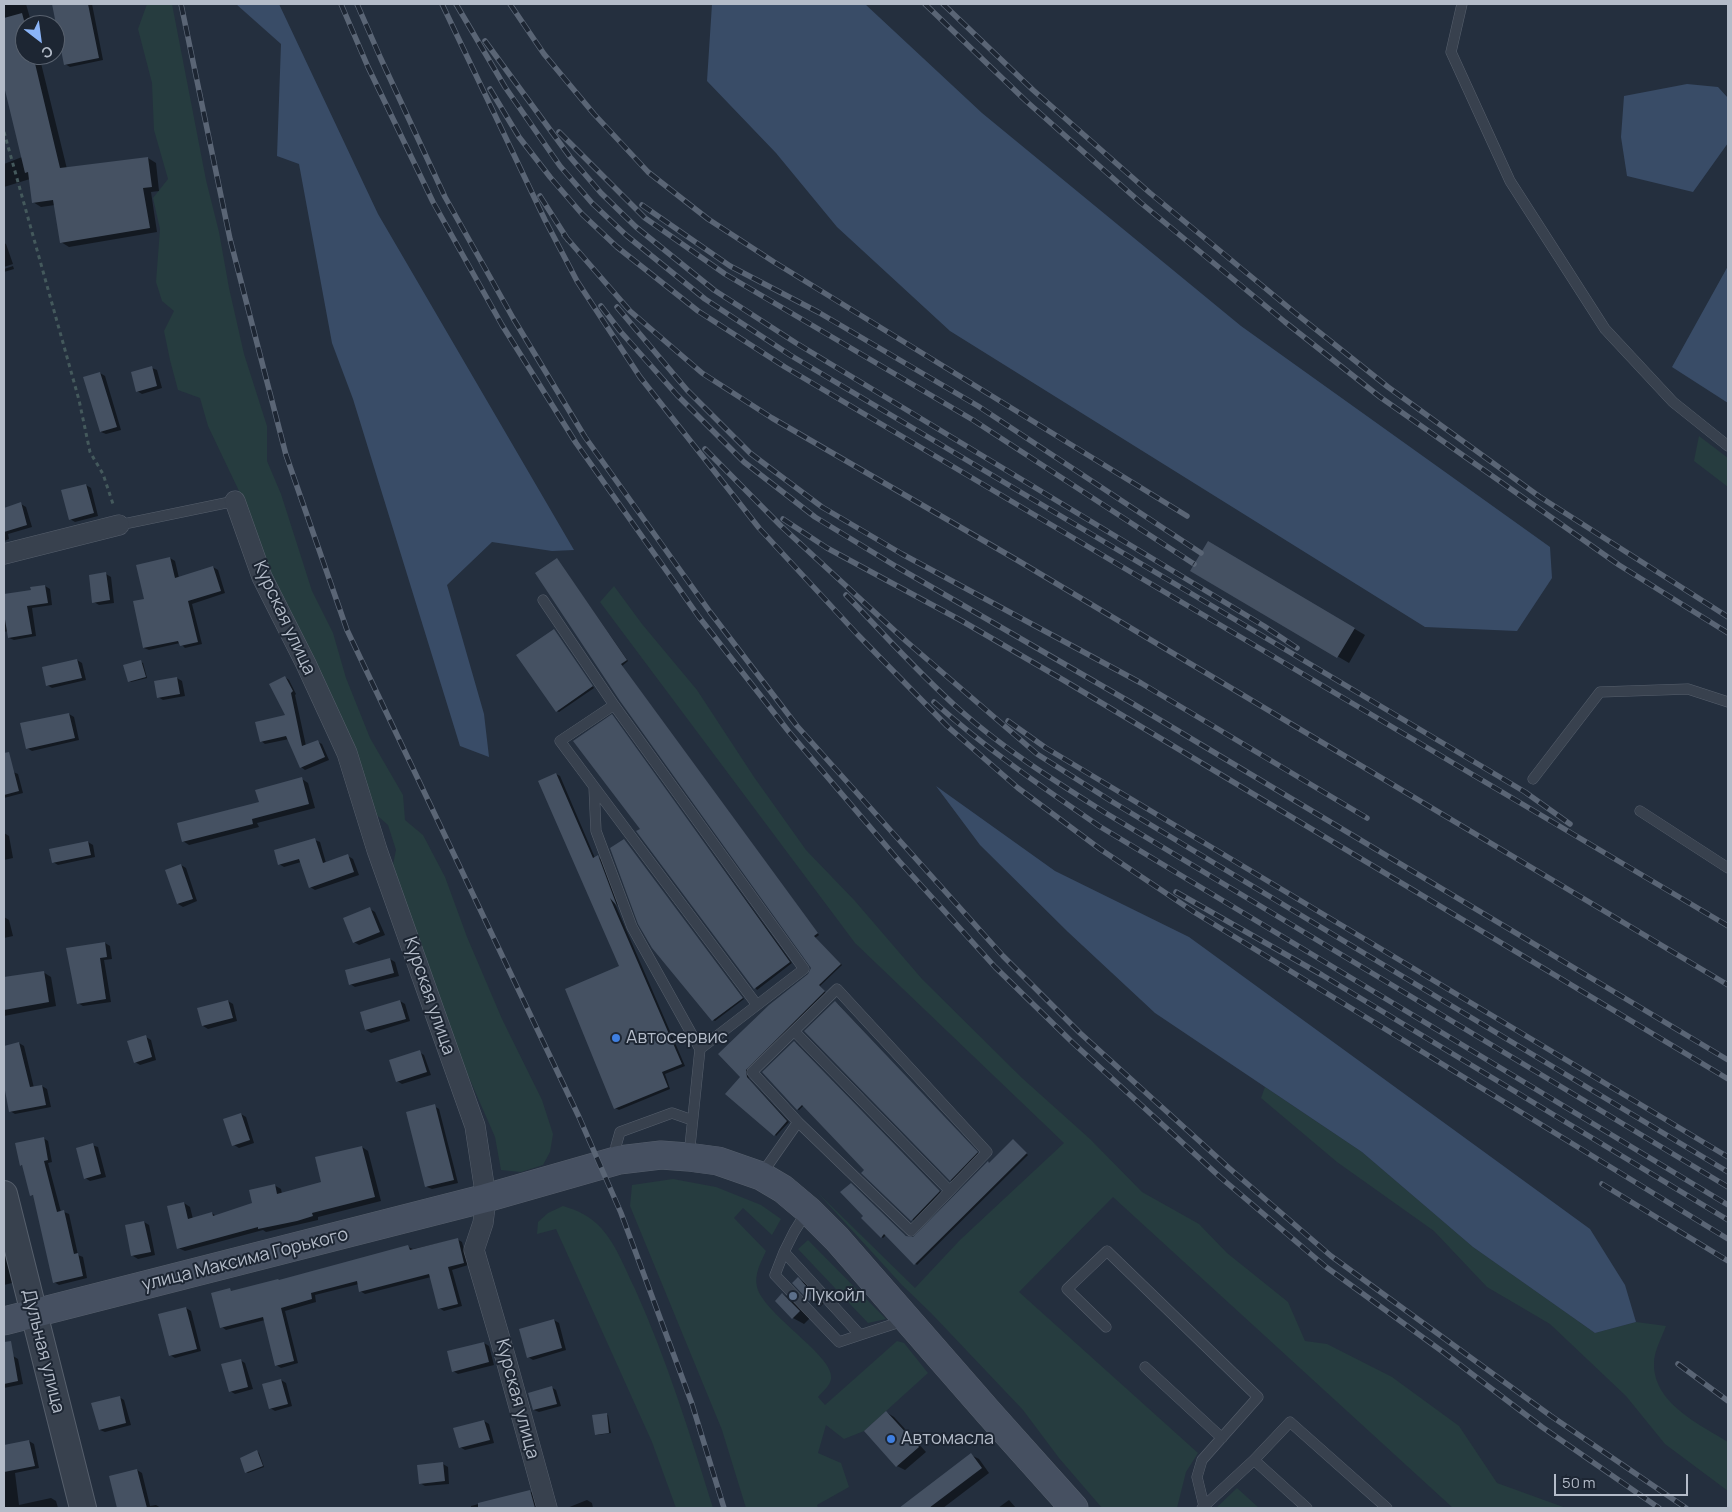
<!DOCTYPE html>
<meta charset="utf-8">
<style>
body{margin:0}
#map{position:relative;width:1732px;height:1512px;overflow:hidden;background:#242f3e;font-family:Manrope,sans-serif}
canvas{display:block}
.frame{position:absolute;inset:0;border:5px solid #b4bcc9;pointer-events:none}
.north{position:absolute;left:15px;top:15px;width:50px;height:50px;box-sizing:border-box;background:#1d2633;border:1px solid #59626f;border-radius:50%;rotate:150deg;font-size:14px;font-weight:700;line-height:20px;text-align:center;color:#b4bcc9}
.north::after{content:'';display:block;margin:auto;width:18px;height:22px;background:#8ab4f8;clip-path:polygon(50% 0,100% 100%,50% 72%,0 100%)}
.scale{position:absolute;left:1554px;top:1474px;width:134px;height:22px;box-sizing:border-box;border:2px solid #b4bcc9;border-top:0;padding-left:6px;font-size:15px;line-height:18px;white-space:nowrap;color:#b4bcc9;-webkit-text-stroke:4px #1d2633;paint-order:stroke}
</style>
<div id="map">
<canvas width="1732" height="1512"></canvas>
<div class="frame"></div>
<div class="north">С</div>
<div class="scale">50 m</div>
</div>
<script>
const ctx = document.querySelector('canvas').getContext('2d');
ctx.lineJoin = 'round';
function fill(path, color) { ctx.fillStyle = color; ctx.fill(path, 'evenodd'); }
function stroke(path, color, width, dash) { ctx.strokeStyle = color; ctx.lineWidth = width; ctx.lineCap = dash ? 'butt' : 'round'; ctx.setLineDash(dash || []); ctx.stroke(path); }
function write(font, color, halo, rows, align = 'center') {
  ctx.font = font + ' Manrope,sans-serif'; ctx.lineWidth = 4; ctx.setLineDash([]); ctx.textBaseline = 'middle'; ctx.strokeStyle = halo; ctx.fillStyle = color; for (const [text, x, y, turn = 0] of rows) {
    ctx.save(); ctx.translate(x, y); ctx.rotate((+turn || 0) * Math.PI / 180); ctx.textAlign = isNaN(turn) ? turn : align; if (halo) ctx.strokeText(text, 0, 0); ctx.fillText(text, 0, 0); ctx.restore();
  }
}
fill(new Path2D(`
 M147 4H172L206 180 219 232 229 288 244 354 267 426V461L281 494 312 591 333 633 346 678 370 738 403 795 405 820 423 835 445 877 467 937 502 1019 542 1100 553 1134 550 1152 543 1165 521 1172 501 1170 495 1137 450 1034 393 865 396 850 388 825 371 810 266 574 239 491 208 426 200 398 178 390 170 360 164 331 174 311 162 301 156 282 160 229 153 198 168 179 154 130 152 83 138 29Z
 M1699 436 1728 458V487L1694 461Z
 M614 586 642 624 697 690 754 777 806 850 855 901 922 979 1022 1078 1090 1139 1142 1192 1199 1224 1227 1253 1288 1302 1305 1341 1327 1344 1392 1377 1459 1426 1497 1483 1566 1508H1453L1113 1197 1019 1292 1198 1453 1186 1472 1177 1508H1102L1059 1458 1023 1410 931 1313 902 1285 817 1192 915 1288 960 1240 1064 1143 855 943 600 602Z
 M1265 1087 1362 1152 1473 1247 1595 1333 1636 1322 1666 1326C1662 1337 1654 1351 1654 1363 1653 1403 1699 1424 1728 1442V1491L1665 1444 1626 1396 1550 1324 1487 1287 1434 1231 1337 1162 1261 1098Z
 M673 1179 716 1187 761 1205 781 1219 772 1235 743 1208 734 1218 766 1251C761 1262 754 1274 757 1287 764 1315 836 1357 831 1379 830 1386 822 1392 818 1397L825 1405 897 1341 904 1343 928 1373 864 1431 844 1439 826 1425 818 1453 841 1463 849 1487 817 1505 818 1508H746L722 1430 630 1206 632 1185Z
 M563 1206C577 1210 592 1217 602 1229 617 1246 625 1269 635 1289 667 1360 690 1434 713 1508H676L652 1442 556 1229 537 1234 538 1222 548 1213Z
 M808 1240 886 1319 868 1323 798 1249Z
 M1237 1488 1259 1508H1216Z`), '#263c3f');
fill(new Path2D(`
 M236 4H279L378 214 574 550 552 551 492 542 447 585 484 714 489 757 460 746 353 399 332 343 299 164 277 156 281 44Z
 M712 4H865L982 113 1241 326 1550 547 1552 578 1517 631 1425 627 950 331 837 227 776 153 707 81Z
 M1687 84 1718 87 1728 98V143L1693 192 1627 176 1621 137 1624 96Z
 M1728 266V403L1672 367Z
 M936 786 1055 871 1189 937 1590 1229 1625 1285 1636 1322 1595 1333 1473 1247 1362 1152 1155 1013 1068 932 980 845Z`), '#394c67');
fill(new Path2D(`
 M4 4H26L32 25H25V55H39L67 169 148 158 156 163 159 191 151 192 157 232 69 247 61 242 55 205 41 207 33 202 30 179 4 187V164L22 157 4 81Z
 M53 4H92L103 60 70 67 65 64Z
 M4 243 6 244 13 264 4 267Z
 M13 266 14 269 4 272V269Z
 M152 368 157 370 162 388 142 394 137 391Z
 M100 373 105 376 121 430 106 434 101 432Z
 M86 485 91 488 98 516 75 522 70 519Z
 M21 504 26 507 32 527 8 534 9 539 4 541V509Z
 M1208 543 1365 635 1349 663 1191 571Z
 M170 558 175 561 179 578 213 567 218 570 225 593 192 604 202 644 185 648 180 643 149 650 144 648 145 600Z
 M557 559 628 661 622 666 819 935 815 938 842 965 820 986 826 993 747 1071 749 1079 789 1122 776 1136 742 1077 720 1054 809 975 812 968 621 700Z
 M106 574 111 577 114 603 99 605 94 602Z
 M45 586 50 589 52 605 32 608 36 636 14 640 9 638 8 631 4 632V596L32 591Z
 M554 630 594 688 559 712 557 711Z
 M77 660 82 663 86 680 52 688 47 685Z
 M141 662 143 663 147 678 131 682 129 681Z
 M285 677 289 680 296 694 295 695 306 746 318 742 322 744 329 760 305 770 301 767 289 739 265 744 261 741 287 716Z
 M177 678 182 681 185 696 163 700 158 697Z
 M69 714 74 717 79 740 32 751 27 748Z
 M612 716 792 963 757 990 638 832 642 829Z
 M13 772 18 774 23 793 4 798V774Z
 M556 774 560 776 595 858 598 857 601 859 619 906 615 904 685 1066 665 1074 670 1089 619 1110 615 1108 621 967Z
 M302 779 308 783 315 808 257 823 259 827 189 845 183 841 260 803Z
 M4 833 9 836 13 858 4 860Z
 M315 840 320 842 326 863 348 856 353 859 359 875 315 890 310 887 301 862 284 867 279 864Z
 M624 840 744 999 715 1021 713 1020Z
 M88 842 93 845 95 857 58 865 53 862Z
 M181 865 186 868 197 901 183 907 178 904Z
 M370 909 375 912 385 935 359 945 354 942Z
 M4 917 9 920 13 936 4 938Z
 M105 943 110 946 112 959 104 960 111 1002 83 1006 78 1003Z
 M390 959 395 962 399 976 355 987 350 984Z
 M43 972 51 977 56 1006 4 1016V979Z
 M228 1001 233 1004 237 1021 208 1029 203 1026Z
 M400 1001 405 1004 410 1021 371 1033 366 1030 361 1012Z
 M837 1003 979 1154 952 1181 950 1180Z
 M146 1037 151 1040 156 1060 140 1065 135 1062Z
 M19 1043 24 1046 34 1088 42 1086 47 1089 51 1107 15 1114 10 1111 9 1093 4 1070V1047Z
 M796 1043 941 1192 914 1221 804 1105 799 1110 797 1109Z
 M419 1052 424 1055 431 1075 402 1084 397 1081Z
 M434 1106 439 1109 458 1183 432 1189 427 1187Z
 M241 1114 246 1117 254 1143 239 1148 234 1145Z
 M43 1138 48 1141 52 1162 48 1163 61 1212H64L69 1214 78 1255 83 1257 87 1278 59 1285 54 1282 34 1196 32 1195 24 1167 21 1165Z
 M1015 1142 1028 1155 917 1265 886 1235 883 1238 881 1237 863 1218 913 1239 990 1164Z
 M92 1145 98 1147 106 1177 90 1181 85 1178Z
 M362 1147 368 1151 381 1201 318 1217V1220L266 1232 263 1230 185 1251 178 1248 184 1203 190 1207 193 1219 212 1213 216 1216 253 1204 274 1185 281 1189 282 1194 323 1183Z
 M144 1222 149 1225 155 1255 138 1259 133 1256Z
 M4 1235 16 1282 4 1285Z
 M457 1239 462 1242 468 1265 452 1270 462 1306 444 1311 439 1308 431 1277 365 1294 360 1291 359 1284 315 1295 316 1302 285 1311 298 1363 281 1368 276 1365 265 1320 226 1330 222 1327 230 1290 233 1292 280 1281 408 1247 413 1249Z
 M798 1279 809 1285 825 1302 821 1306 810 1300 794 1283Z
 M783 1294 793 1301 810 1318 804 1324 793 1318 776 1301Z
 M186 1308 191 1311 201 1351 175 1358 170 1355Z
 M554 1320 559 1323 566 1350 533 1360 528 1357Z
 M484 1343 489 1346 494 1365 458 1374 453 1371Z
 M13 1356 18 1359 23 1384 4 1388V1358Z
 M240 1360 245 1363 253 1389 235 1394 230 1391Z
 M281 1380 286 1383 292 1406 275 1411 270 1408Z
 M551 1387 556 1390 561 1406 539 1412 534 1410Z
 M119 1397 124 1400 131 1425 105 1432 100 1430Z
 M886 1412 894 1417 926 1452 905 1470 897 1466Z
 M606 1414 608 1415 611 1433 598 1435 596 1434Z
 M484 1421 489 1424 494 1443 465 1450 460 1447Z
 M29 1441 34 1444 39 1468 15 1473 19 1505 51 1498 56 1501 58 1508H4V1446Z
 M257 1452 259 1453 264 1467 248 1473 246 1472Z
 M971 1455 979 1459 989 1473 943 1508H901Z
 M443 1464 448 1467 449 1484 425 1486 420 1483Z
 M137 1470 142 1473 150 1506 156 1505 161 1508H118L110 1477Z
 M529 1491 535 1494 538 1508H471V1506Z
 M587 1500 592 1503 593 1508H567Z
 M1009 1500 1016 1508H998Z`), '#0007');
fill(new Path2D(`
 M52 4H88L99 58 64 65Z
 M22 13 25 24V55H33L60 168 148 157 152 187 143 188 150 228 60 243 53 200 32 203 28 172 25 173 4 86V18Z
 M152 366 157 386 136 392 131 372Z
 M100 372 117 427 100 432 83 377Z
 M86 484 94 513 69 520 61 490Z
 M21 502 27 525 4 532V508Z
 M1208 541 1355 628 1337 658 1190 571Z
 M170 557 175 578 213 566 221 591 188 601 198 642 180 646 178 641 143 648 133 601 144 599 136 565Z
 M557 558 627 660 621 664 818 933 814 936 841 964 819 985 825 991 746 1070 747 1077 787 1121 774 1136 725 1094 740 1077 718 1054 769 1005 808 974 811 968 620 701 535 573Z
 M106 572 110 600 92 603 89 575Z
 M45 585 48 603 27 606 32 634 8 638 4 613V594L31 590 30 587Z
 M554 629 593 686 556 712 516 655Z
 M77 659 82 678 46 686 42 667Z
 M141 660 146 677 128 682 123 665Z
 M285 676 293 691 291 693 302 746 318 740 325 757 300 768 286 736 260 742 255 722 285 715 269 684Z
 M177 677 180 694 157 698 154 681Z
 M69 713 75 738 26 749 20 723Z
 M612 714 790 962 754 989 636 831 640 829 573 741Z
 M9 752 19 791 4 795V753Z
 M556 773 593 858 598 855 617 906 610 898 682 1064 662 1072 668 1087 614 1109 565 989 619 966 538 781Z
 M302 777 309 804 252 819 253 824 182 842 177 823 259 802 255 790Z
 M315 838 323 863 348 854 354 872 309 888 299 859 278 865 274 850Z
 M624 839 743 998 712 1021 652 948 638 924 610 848Z
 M88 841 91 855 52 863 49 849Z
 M181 864 193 899 177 904 165 870Z
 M370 907 380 932 353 943 343 918Z
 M105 942 107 957 100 958 106 999 77 1004 66 948Z
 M390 958 394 973 349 985 345 970Z
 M44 971 49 1002 4 1010V977Z
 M228 1000 233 1018 202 1026 197 1008Z
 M400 1000 406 1019 365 1030 360 1012Z
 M835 1001 978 1152 950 1181 804 1031Z
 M146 1035 152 1057 134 1063 127 1041Z
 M794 1041 940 1191 911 1221 861 1173 864 1170 802 1105 797 1110 762 1072Z
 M19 1042 30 1087 42 1085 46 1105 9 1112 4 1085V1046Z
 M420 1050 427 1072 396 1082 389 1060Z
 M435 1104 454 1180 425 1187 406 1112Z
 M241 1113 250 1140 232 1146 223 1119Z
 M44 1137 48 1160 44 1161 57 1212 64 1210 74 1254 78 1253 83 1276 53 1283 33 1195 30 1196 22 1165 20 1166 15 1143Z
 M1013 1139 1027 1153 914 1265 884 1234 881 1238 861 1218 863 1216 840 1192 851 1183 906 1236 913 1237 988 1161 989 1163Z
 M93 1143 101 1174 84 1179 76 1148Z
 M362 1146 375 1197 312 1213 313 1216 297 1221 258 1229V1227L177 1249 167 1206 184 1202 188 1219 212 1212 213 1216 252 1203 249 1190 275 1184 277 1194 321 1182 315 1157Z
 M144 1221 151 1252 131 1256 125 1225Z
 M458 1238 464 1263 448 1267 458 1304 438 1309 429 1274 359 1292 357 1281 311 1293 312 1299 281 1308 294 1361 275 1366 263 1317 220 1328 211 1293 230 1288 231 1291 278 1279 279 1280 408 1245 410 1250Z
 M798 1277 815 1296 809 1301 792 1283Z
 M782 1293 800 1311 792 1319 775 1301Z
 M186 1307 197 1349 169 1356 158 1314Z
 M554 1319 562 1348 527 1358 519 1329Z
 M11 1341 18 1381 4 1384V1342Z
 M484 1342 489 1362 452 1372 447 1351Z
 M241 1359 248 1387 229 1392 221 1364Z
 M281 1379 288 1404 269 1409 262 1384Z
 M552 1386 557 1404 533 1410 528 1393Z
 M120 1396 126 1423 99 1430 91 1403Z
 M886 1411 919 1447 896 1467 864 1431Z
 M607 1413 609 1433 595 1435 592 1415Z
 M484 1420 490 1440 459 1448 453 1428Z
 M29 1440 35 1466 4 1472V1445Z
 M257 1450 263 1466 245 1473 240 1458Z
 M971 1453 982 1468 929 1508H899Z
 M443 1462 445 1481 419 1484 417 1465Z
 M137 1469 147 1508H117L109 1476Z
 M530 1490 535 1508H478V1503Z`), '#455162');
const service = new Path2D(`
 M1462 4 1451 52 1510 181 1605 329 1673 402 1728 446
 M119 525 235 501
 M543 600 614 705
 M1533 779 1600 692 1688 689 1728 702
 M594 787 596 831 632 927 700 1049
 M1640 811 1728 868
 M794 1031 949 1190
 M689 1156 700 1049 804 969 614 705 560 741 757 1005
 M619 1160 616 1146 620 1132 672 1113 692 1120
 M761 1175 798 1122 911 1231 987 1152 837 989 752 1072 798 1122
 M807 1211 794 1232 784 1252 860 1335 906 1320
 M784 1252 775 1275 839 1342 860 1335
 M1106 1327 1067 1289 1107 1251 1258 1397 1202 1460 1197 1477 1204 1506
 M1145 1367 1222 1438
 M1254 1460 1307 1508
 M1202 1508 1254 1460 1290 1422 1387 1508`);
const minor = new Path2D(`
 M235 501 262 577 306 664 347 753 377 850 475 1126 486 1198 483 1223 474 1250 505 1356 547 1508
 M4 554 119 525`);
const tertiary = new Path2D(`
 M4 1194 83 1508`);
const secondary = new Path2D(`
 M4 1321 486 1198 619 1160 661 1155 688 1157 718 1161 761 1176 783 1189 808 1210 837 1239 989 1413 1074 1508`);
stroke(service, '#565f6c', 11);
stroke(minor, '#565f6c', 21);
stroke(tertiary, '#565f6c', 28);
stroke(secondary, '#565f6c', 29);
stroke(new Path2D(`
 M4 132 79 400 90 452 103 474 114 507`), '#44595c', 3, [4, 4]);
stroke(service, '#38414e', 10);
stroke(minor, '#38414e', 20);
stroke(tertiary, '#38414e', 26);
stroke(secondary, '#465061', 28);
const rail = new Path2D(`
 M181 4 230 239 286 455 347 630 579 1117 621 1213 692 1404 724 1508
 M341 4 368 67 433 202 502 325 576 443 699 617 789 732 899 861 995 967 1072 1042 1220 1177 1326 1267 1443 1352 1542 1427 1659 1508
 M357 4 381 59 445 197 513 318 585 437 710 612 797 726 1003 956 1080 1033 1229 1168 1331 1256 1551 1416 1686 1508
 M442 4 545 220 577 281 640 377 759 528 857 634 947 726 1018 788 1100 849 1194 912 1728 1239
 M456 4 505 87 560 166 592 203 627 236 705 299 790 355 1525 792 1570 824
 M510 4 544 54 594 114 648 172 708 219 774 262 1187 516
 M925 4 1026 101 1141 203 1285 322 1380 397 1619 565 1728 633
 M943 4 1033 90 1150 193 1294 312 1388 387 1540 497 1728 617
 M485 41 570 157 601 193 636 227 714 290 796 343 1264 626 1297 648
 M490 89 519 137 550 177 582 214 617 247 698 311 785 367 1728 926
 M559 132 645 218 725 274 973 420 1194 564
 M540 196 568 240
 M642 205 730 266 818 312 978 406 1201 553
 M564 235 630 311 702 373 772 418 1017 560 1728 985
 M601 306 620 331 677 395 744 462 815 517 897 567 1130 702 1728 1060
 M617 307 687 390 750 453 822 507 902 554 1141 683 1367 818
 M705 449 781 526 907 642 1037 754 1111 801 1728 1172
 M783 519 827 548 962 621 1065 681 1728 1079
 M846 595C884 634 920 675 961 711 1005 750 1055 781 1104 812L1728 1187
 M934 702C985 748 1042 787 1099 826L1728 1205
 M1008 721 1046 748 1728 1157
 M1176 892 1322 975 1728 1220
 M1602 1184 1728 1261
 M1678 1364 1728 1401`);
stroke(rail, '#5a6575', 5.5);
stroke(rail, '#1d2633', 4, [11]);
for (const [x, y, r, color] of [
 [616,1038,5,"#3f7fe0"],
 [793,1296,5,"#5c6f8a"],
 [891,1439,5,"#3f7fe0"]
]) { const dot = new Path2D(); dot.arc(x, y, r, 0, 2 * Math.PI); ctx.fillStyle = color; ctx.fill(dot); stroke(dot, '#1d2633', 2); }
write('18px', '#b4bcc9', '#1d2633', [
 ["Курская улица",284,618,65],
 ["Курская улица",429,996,71],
 ["улица Максима Горького",245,1260,-14],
 ["Дульная улица",43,1351,76],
 ["Курская улица",517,1399,75]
]);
write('18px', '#b4bcc9', '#1d2633', [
 ["Автосервис",626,1038],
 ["Лукойл",803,1296],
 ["Автомасла",901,1439]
], 'left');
</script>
